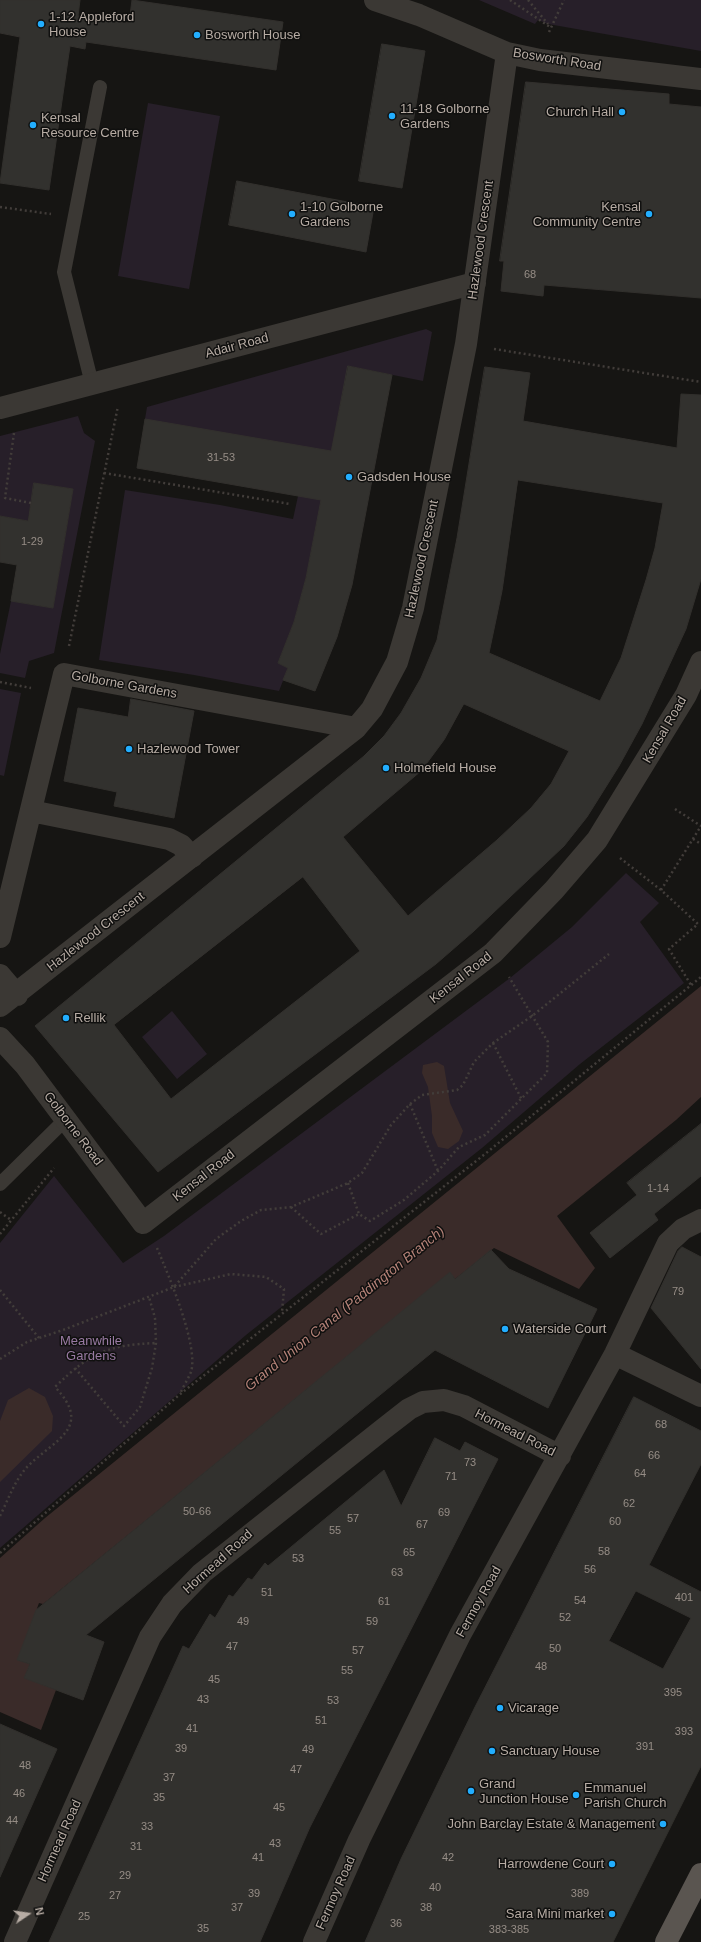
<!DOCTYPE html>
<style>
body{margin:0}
#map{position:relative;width:701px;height:1942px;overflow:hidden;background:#161513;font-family:Helvetica,sans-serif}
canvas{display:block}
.north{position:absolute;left:8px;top:1894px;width:40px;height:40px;-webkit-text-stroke:3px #10100f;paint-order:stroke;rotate:77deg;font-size:11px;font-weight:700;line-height:16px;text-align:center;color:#b7aca4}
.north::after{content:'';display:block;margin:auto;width:14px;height:18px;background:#b7aca4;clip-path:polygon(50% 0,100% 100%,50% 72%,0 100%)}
</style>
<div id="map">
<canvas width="701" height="1942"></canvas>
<div class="north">N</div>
</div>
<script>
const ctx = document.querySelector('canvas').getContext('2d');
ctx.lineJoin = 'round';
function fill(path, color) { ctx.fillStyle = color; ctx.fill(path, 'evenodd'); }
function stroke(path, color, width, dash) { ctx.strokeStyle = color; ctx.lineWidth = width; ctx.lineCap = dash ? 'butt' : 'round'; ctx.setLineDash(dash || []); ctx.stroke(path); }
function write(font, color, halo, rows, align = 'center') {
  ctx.font = font + ' Helvetica,sans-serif'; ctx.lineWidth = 3; ctx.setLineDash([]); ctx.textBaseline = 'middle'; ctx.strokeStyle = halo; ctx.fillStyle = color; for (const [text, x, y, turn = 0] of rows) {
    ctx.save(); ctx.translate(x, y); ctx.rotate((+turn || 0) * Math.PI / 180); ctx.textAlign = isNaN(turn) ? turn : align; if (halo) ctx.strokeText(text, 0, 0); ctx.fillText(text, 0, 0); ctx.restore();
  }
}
fill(new Path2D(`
 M479 0H701V51L548 24 538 20 535 24Z
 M148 103 220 116 189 289 118 276Z
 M426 329 432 332 423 381 348 366 306 578 294 622 278 663 288 668 279 691 194 675 99 660 125 490 220 505 293 519 298 496 145 419 147 407Z
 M78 416 84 433 95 441 54 653 29 661 25 678 0 673V654L11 601 53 608 73 489 34 483 28 521 0 516V436Z
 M0 689 21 693 4 776 0 775Z
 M626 873 659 903 640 922 684 983 580 1064 482 1148 246 1335 0 1548V1243L54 1176 123 1263 164 1236 510 978 572 927Z
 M172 1011 207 1054 177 1079 142 1037Z`), '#271f29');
fill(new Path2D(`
 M701 986V1097L676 1120 557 1216 595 1268 579 1289 494 1248 455 1279 450 1273 43 1604 39 1603 18 1660 30 1664 25 1677 56 1690 41 1730 0 1712V1558L45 1518Z
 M437 1062 444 1066 450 1103 463 1131 459 1141 448 1149 438 1147 432 1133V1116L428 1087 422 1073 423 1065Z
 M29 1388 45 1397 53 1416 52 1431 0 1482V1421L8 1400Z`), '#3a2b29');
const building = new Path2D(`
 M0 0H80L78 16 129 23 132 0 283 22 276 70 86 42 85 49 70 46 49 190 0 183 20 37 0 33Z
 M382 44 425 51 402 188 359 181Z
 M526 82 669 94V104L701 107V298L544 285 543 296 501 291 504 261H500Z
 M237 181 374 207 366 252 229 225Z
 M348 366 392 375 352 585 337 637 315 691 283 680 288 668 278 663 294 622 306 578 321 500 137 468 145 419 331 451Z
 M485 367 530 373 523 421 677 448 681 394 701 395V579L686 629 642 724 619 766 587 817 564 846 474 931 436 964 158 1172 35 1026 364 756 384 736 401 713 421 678 437 640 457 538ZM518 480 663 503 655 548 646 580 621 658 600 701 489 653 502 591ZM464 704 569 751 551 784 531 808 497 840 408 916 343 837 421 771 444 740ZM303 877 360 951 171 1099 114 1025Z
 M34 483 73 489 53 608 11 601 17 565 0 562V516L28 521Z
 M131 699 194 711 174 818 114 806 117 792 64 781 78 708 128 717Z
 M701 1124V1176L654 1214 658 1220 610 1258 590 1233 637 1195 627 1183Z
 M682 1247 701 1257V1369L651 1308 678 1251Z
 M491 1250 509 1269 597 1309 548 1408 435 1350 86 1635 104 1642 83 1700 24 1678 30 1664 17 1660 36 1610 450 1272 455 1279Z
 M634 1397 701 1431V1464L649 1565 701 1592V1766L613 1942H365L401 1859 475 1707ZM636 1591 691 1618 663 1669 609 1641Z
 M435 1438 460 1451 465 1442 498 1459 310 1827 260 1942H49L183 1646 189 1649 210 1614 215 1618 229 1595 233 1597 248 1578 252 1580 265 1563 268 1566 384 1470 401 1506Z
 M0 1724 57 1749 0 1877Z`);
fill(building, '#32312e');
stroke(building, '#32302d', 1);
stroke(new Path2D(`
 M510 0 550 27
 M528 0 548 24
 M549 32 564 0
 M0 207 51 214
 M494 349 701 382
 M14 433 5 498 31 503
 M104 473 290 504
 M69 646 118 406
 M0 682 31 688
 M675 809 701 826
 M693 839 701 844
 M620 858 661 890 698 924 669 949 691 985
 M661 890 701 826
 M493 1043 522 1100
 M410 1104 438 1171
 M348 1183 359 1214
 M291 1207 321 1234 359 1214 370 1221 404 1200 438 1171 459 1147 485 1135 547 1073 548 1042 509 977
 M0 1212 11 1220
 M0 1234 54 1168
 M157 1248C168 1274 199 1346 191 1372 188 1379 183 1387 180 1394
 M174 1287 231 1274 266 1277 284 1289 282 1312
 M0 1290 39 1338
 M0 1359 27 1342 63 1330 174 1287 216 1239 241 1221 261 1210 291 1207 348 1183 362 1173 391 1125 410 1104 422 1095 457 1090 463 1085 474 1062 493 1043 532 1016 609 954
 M75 1368 124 1426 140 1407 152 1368 156 1343 155 1318 149 1297
 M0 1516C9 1498 15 1479 29 1465 56 1439 93 1427 55 1387 90 1353 107 1345 156 1343
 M0 1553 179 1395 485 1154 701 977`), '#423d3a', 2.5, [2, 3]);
stroke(new Path2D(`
 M92 384 64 272 100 87
 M0 1184 65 1120`), '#3b3834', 14);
stroke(new Path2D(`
 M375 0 419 15 507 53 540 60 701 79
 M0 408 475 283
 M31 811 169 839 181 845 192 857
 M0 937 64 674 356 728
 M0 975 17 995
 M0 1006 356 728 372 709 397 662 413 608 466 344 507 53
 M0 1038 25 1065 143 1223 493 953 554 890 597 840 686 695 701 662
 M615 1354 701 1396
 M15 1942 150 1637 172 1604 202 1573 382 1430 409 1409 423 1402 444 1400 464 1406 560 1456
 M314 1942 359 1840 460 1635 615 1354 668 1243 683 1229 701 1220`), '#3b3834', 22);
stroke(new Path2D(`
 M666 1942 701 1874`), '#5a5550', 22);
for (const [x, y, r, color] of [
 [41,24,4,"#22aeff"],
 [197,35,4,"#22aeff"],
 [622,112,4,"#22aeff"],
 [392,116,4,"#22aeff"],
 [33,125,4,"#22aeff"],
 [292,214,4,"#22aeff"],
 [649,214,4,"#22aeff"],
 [349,477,4,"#22aeff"],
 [129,749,4,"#22aeff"],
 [386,768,4,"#22aeff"],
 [66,1018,4,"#22aeff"],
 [505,1329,4,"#22aeff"],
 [500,1708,4,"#22aeff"],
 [492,1751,4,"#22aeff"],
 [471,1791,4,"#22aeff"],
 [576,1795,4,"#22aeff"],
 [663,1824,4,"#22aeff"],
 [612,1864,4,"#22aeff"],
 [612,1914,4,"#22aeff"]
]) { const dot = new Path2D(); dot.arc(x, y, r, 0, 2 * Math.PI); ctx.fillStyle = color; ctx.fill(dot); stroke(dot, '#10100f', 1.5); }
write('11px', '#968d86', null, [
 ["68",530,275],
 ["31-53",221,458],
 ["1-29",32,542],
 ["1-14",658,1189],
 ["79",678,1292],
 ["68",661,1425],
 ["66",654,1456],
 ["73",470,1463],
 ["64",640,1474],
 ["71",451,1477],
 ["62",629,1504],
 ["50-66",197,1512],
 ["69",444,1513],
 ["57",353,1519],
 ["60",615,1522],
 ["67",422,1525],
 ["55",335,1531],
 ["58",604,1552],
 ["65",409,1553],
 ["53",298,1559],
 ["56",590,1570],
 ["63",397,1573],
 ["51",267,1593],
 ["401",684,1598],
 ["54",580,1601],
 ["61",384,1602],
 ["52",565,1618],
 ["49",243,1622],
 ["59",372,1622],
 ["47",232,1647],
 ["50",555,1649],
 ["57",358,1651],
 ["48",541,1667],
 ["55",347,1671],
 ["45",214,1680],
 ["395",673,1693],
 ["43",203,1700],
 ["53",333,1701],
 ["51",321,1721],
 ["41",192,1729],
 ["393",684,1732],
 ["391",645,1747],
 ["39",181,1749],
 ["49",308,1750],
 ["48",25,1766],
 ["47",296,1770],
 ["37",169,1778],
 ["46",19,1794],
 ["35",159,1798],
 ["45",279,1808],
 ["44",12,1821],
 ["33",147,1827],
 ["43",275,1844],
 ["31",136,1847],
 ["41",258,1858],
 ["42",448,1858],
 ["29",125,1876],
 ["40",435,1888],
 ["39",254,1894],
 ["389",580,1894],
 ["27",115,1896],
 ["37",237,1908],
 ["38",426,1908],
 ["25",84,1917],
 ["36",396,1924],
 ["35",203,1929],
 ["383-385",509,1930]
]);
write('13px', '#b7aca4', '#10100f', [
 ["1-12 Appleford",49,17],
 ["House",49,32],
 ["Bosworth House",205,35],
 ["11-18 Golborne",400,109],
 ["Gardens",400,124],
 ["Church Hall",614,112,"right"],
 ["Kensal",41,118],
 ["Resource Centre",41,133],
 ["1-10 Golborne",300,207],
 ["Gardens",300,222],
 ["Kensal",641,207,"right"],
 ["Community Centre",641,222,"right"],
 ["Gadsden House",357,477],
 ["Hazlewood Tower",137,749],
 ["Holmefield House",394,768],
 ["Rellik",74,1018],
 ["Waterside Court",513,1329],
 ["Vicarage",508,1708],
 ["Sanctuary House",500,1751],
 ["Grand",479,1784],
 ["Junction House",479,1799],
 ["Emmanuel",584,1788],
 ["Parish Church",584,1803],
 ["John Barclay Estate & Management",655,1824,"right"],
 ["Harrowdene Court",604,1864,"right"],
 ["Sara Mini market",604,1914,"right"]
], 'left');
write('13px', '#b7aca4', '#10100f', [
 ["Bosworth Road",557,60,9],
 ["Hazlewood Crescent",481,240,-82],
 ["Adair Road",237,346,-15],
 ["Hazlewood Crescent",422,559,-78],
 ["Golborne Gardens",124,685,10],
 ["Kensal Road",665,730,-60],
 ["Hazlewood Crescent",96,932,-38],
 ["Kensal Road",461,978,-38],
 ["Golborne Road",73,1129,53],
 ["Kensal Road",204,1176,-38],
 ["Hormead Road",515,1433,27],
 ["Hormead Road",218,1562,-42],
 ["Fermoy Road",479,1602,-61],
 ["Hormead Road",60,1841,-66],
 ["Fermoy Road",336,1893,-66]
]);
write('13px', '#997aa3', '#10100f', [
 ["Meanwhile",91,1341],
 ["Gardens",91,1356]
]);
write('italic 14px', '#b58278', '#10100f', [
 ["Grand Union Canal (Paddington Branch)",345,1309,-39]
]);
</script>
